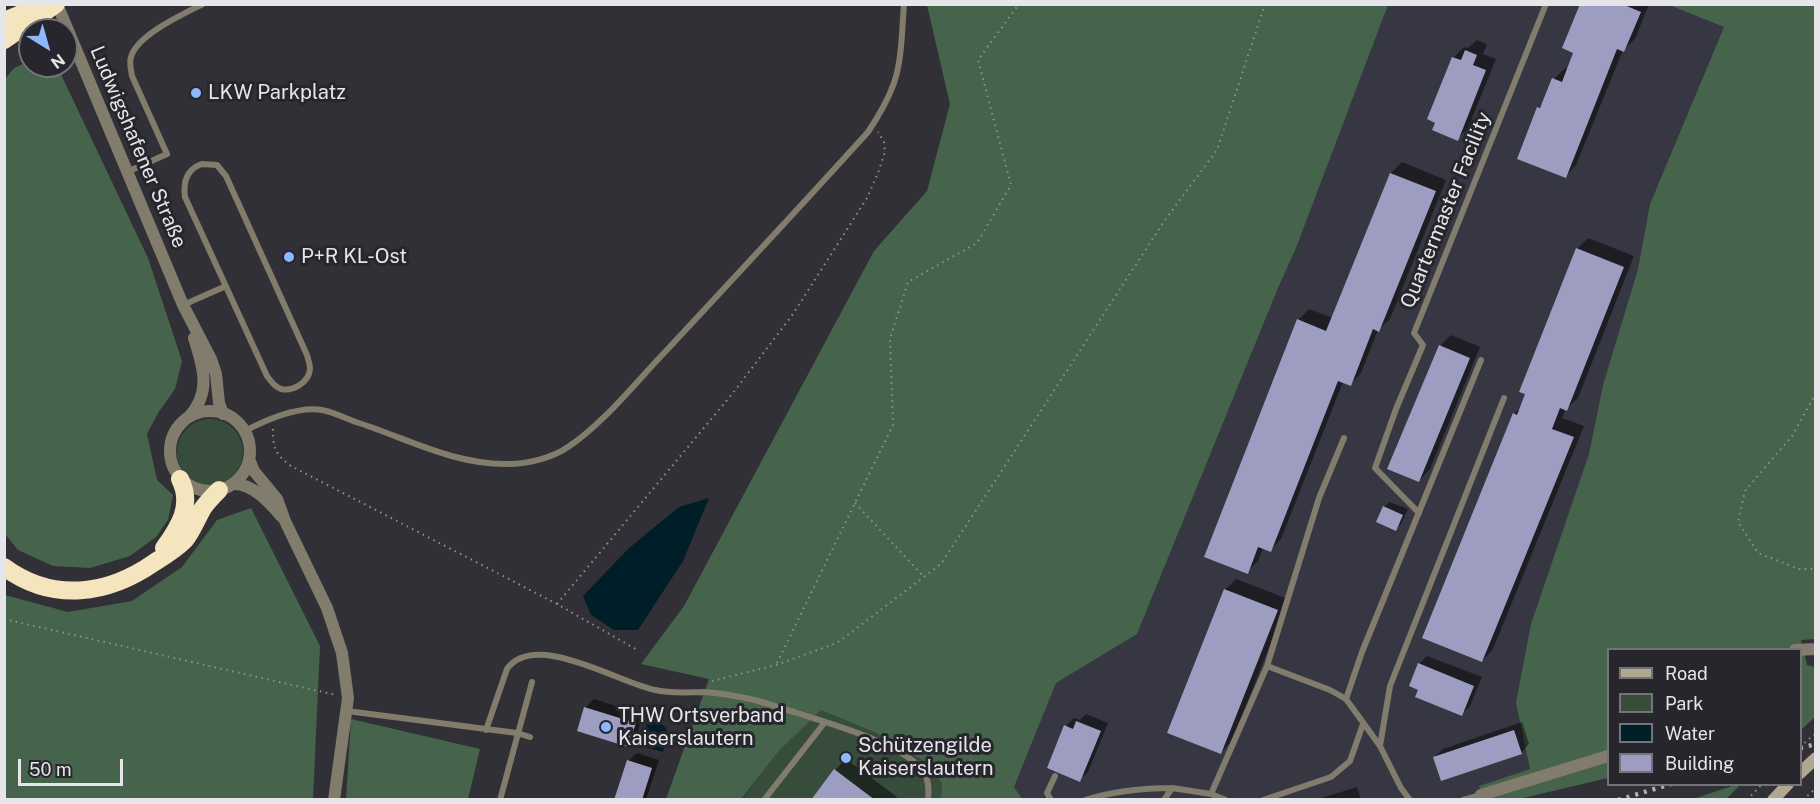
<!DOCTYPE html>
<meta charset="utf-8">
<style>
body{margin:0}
#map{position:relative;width:1820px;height:804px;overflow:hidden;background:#303036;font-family:"Public Sans",sans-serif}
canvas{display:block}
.frame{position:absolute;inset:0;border:6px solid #e6e6ea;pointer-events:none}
.legend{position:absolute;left:1607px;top:648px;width:195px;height:138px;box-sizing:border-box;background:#26262c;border:2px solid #737378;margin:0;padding:8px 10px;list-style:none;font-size:18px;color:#e6e6ea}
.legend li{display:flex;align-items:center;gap:12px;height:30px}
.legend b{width:30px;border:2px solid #737378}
.north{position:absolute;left:18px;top:18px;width:60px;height:60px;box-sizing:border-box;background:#26262c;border:2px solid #737378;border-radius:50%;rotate:143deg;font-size:16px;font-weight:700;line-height:24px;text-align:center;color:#e6e6ea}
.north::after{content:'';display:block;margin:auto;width:21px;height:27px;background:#8db9fc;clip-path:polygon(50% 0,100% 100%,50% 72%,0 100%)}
.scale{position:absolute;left:18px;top:759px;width:105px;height:27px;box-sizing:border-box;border:3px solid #e6e6ea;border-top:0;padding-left:8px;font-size:18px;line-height:21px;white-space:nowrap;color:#e6e6ea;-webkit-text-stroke:4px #26262c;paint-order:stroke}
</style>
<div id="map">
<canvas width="1820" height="804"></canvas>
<div class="frame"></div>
<ul class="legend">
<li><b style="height:8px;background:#b0a78e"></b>Road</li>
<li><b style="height:16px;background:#384c3b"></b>Park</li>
<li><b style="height:16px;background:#001e27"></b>Water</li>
<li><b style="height:16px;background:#9d9dc2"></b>Building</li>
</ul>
<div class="north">N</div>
<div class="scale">50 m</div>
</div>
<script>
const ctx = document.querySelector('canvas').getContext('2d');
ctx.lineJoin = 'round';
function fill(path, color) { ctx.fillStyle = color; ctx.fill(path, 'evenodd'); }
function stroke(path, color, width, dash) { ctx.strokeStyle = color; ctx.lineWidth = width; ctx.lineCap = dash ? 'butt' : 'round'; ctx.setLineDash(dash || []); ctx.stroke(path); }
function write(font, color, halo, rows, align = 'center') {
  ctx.font = font + ' "Public Sans",sans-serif'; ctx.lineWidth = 6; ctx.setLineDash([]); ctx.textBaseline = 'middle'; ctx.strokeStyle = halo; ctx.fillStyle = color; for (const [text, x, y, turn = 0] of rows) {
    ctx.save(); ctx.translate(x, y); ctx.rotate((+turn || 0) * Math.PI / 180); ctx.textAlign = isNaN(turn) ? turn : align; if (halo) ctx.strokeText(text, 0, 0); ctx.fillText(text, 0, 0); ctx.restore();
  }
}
fill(new Path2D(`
 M1388 5H1669L1724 27 1650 204 1638 269 1603 385 1527 756 1530 769 1479 786 1483 800H1022L1014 787 1056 683 1137 634 1278 288 1296 247Z`), '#373743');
fill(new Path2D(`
 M177 452a33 33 0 1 1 66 0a33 33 0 1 1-66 0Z
 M821 710 876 733 931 765 942 784 941 799 741 800 779 751Z`), '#384c3b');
fill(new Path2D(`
 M927 5H1388L1296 248 1278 288 1137 634 1056 683 1014 787 1022 799H941L942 784 931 765 876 733 821 710 779 751 741 799H666L709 679 641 664 684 606 874 251 927 191 950 104Z
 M1669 5H1815L1816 639 1801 640 1807 665 1815 667V717L1801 730 1800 650H1608V778L1519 799H1483L1479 786 1530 769 1516 703 1531 624 1589 454 1603 385 1638 269 1650 204 1724 27Z
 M30 61V66H57L148 258 182 361 175 389 158 413 147 434 157 480 173 495 168 520 156 537 130 556 90 568 53 566 18 550 5 534V79L14 68Z
 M251 508 320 646 313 799H5V595L68 612 132 601 182 567 217 520Z
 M351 719 480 749 468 799 346 800Z
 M1738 784 1740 785 1726 799H1693Z`), '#46644c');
fill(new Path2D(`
 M709 498 683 561 638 630H614L591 615 583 596 629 548 679 507Z
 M648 721C671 721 669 735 663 752L639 745Z`), '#001e27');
fill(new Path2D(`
 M1581 4H1649L1635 39 1623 50 1576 165 1565 177 1538 108 1545 102 1554 79 1565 68 1568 69 1575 52Z
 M1477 40 1487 44 1483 54 1496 59 1468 128 1457 139 1453 58 1464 47 1468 48Z
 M1402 162 1446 180 1390 319 1378 330 1361 373 1350 385 1343 382 1281 539 1270 550 1263 548 1258 561 1247 572 1298 320 1309 309 1333 318 1391 173Z
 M1588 238 1634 256 1578 398 1566 409 1562 418 1584 426 1493 649 1482 661 1514 414 1523 405 1577 249Z
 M1451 335 1480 347 1430 469 1419 481 1440 346Z
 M1389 502 1408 509 1401 524 1396 529 1384 507Z
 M1236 579 1288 599 1232 741 1221 752 1225 590Z
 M1427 656 1482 677 1470 706 1462 714 1420 689 1419 664Z
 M594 699 643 715 636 738 628 746 579 730 586 707Z
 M1086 714 1108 723 1088 772 1079 780 1066 726 1074 718 1080 720Z
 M1522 722 1529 744 1521 753 1434 757 1443 749Z
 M637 753 659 760 646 800H616L628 761Z
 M846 759 897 797 896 800H813L835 770Z
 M1357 787 1361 800H1315Z`), '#0007');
fill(new Path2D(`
 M1580 4H1622L1641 12 1624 52 1617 49 1566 178 1517 159 1537 107 1540 108 1552 78 1562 82 1573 53 1562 48Z
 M1465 50 1477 55 1473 65 1486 70 1458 141 1432 130 1435 123 1427 119 1452 57 1461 60Z
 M1390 173 1436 191 1379 332 1373 329 1351 386 1338 381 1271 552 1258 547 1248 574 1204 557 1297 319 1326 331Z
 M1576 248 1624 267 1567 411 1560 408 1552 429 1574 437 1482 662 1422 638 1513 413 1517 415 1525 394 1519 392Z
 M1439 345 1470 358 1419 482 1387 469Z
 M1383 506 1403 515 1396 531 1376 522Z
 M1224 589 1278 610 1221 754 1167 733Z
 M1418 663 1474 686 1462 716 1415 697 1418 690 1409 686Z
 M584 707 636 723 628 747 577 731Z
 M1076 721 1101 731 1080 782 1047 768 1064 725 1073 729Z
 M1514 730 1522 754 1441 781 1433 757Z
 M627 760 652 768 642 800H614Z
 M834 769 875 800H811Z`), '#9d9dc2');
stroke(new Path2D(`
 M1816 393 1792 436 1745 491 1738 522 1758 553 1799 569H1816
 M273 429C273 449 275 454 291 466L557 604 639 651
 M855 503 924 577
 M557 604 733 393 793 314 867 198 878 173 885 152 884 142 878 132
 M4 619 336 695
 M777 663 893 425 890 339 908 282 977 243 1011 185 978 60 1019 4
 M712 681 776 665 837 643 941 564 1165 220 1217 150 1265 4
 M1800 747 1816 733
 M1747 800 1762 784
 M1803 800 1816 788`), '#909095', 2, [1.5, 4.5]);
stroke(new Path2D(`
 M202 164 217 165 226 176 307 355C308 359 310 364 310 369 309 382 293 392 281 389 274 387 271 381 267 376L185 197C183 182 187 169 202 164Z
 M127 172 167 154 132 76C131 69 129 63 131 57 137 35 183 14 203 4
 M183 305 226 286
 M245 431C266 420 297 406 322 410 333 412 345 418 356 422 406 438 454 465 508 464 528 464 552 458 568 447 603 424 636 382 665 352 733 279 801 206 868 132 878 117 888 100 894 83 902 60 902 29 904 4
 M1419 513 1375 468 1396 409 1423 345 1414 333 1546 4
 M1267 666 1330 690 1346 699 1380 746
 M1346 699 1362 652 1481 360
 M347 711 517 733 530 737
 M486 730 507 669C535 630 619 683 655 690 672 694 688 692 705 692 720 693 736 696 750 699 765 702 779 708 794 712 828 723 898 742 922 769 929 778 929 789 928 800
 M1211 794 1267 666 1319 498 1344 438
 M500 800 532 682
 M764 800 825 722
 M1051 800 1047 793 1055 776
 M1085 800C1114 791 1142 788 1172 788
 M1164 800 1172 788 1211 794 1226 800
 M1263 800 1331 777 1350 761 1363 724
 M1410 800 1401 788 1380 746 1390 686 1504 398
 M1463 800 1481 795`), '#827c6d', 6);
stroke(new Path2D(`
 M1795 650 1816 649
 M1481 795 1608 756`), '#827c6d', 12);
stroke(new Path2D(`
 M57 4 183 305 211 359 216 374 219 403 223 414
 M170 451a40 40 0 1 1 80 0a40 40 0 1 1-80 0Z
 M189 417C212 391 203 367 194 338
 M249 459 254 471 277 499 285 521 327 608 342 653 348 698 334 800
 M233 484C252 483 269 502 281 516`), '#827c6d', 12);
stroke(new Path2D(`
 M1800 773 1816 758
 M1773 800 1788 784`), '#b0a78e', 12);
stroke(new Path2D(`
 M4 21 33 9
 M4 40 56 4
 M164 548C180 526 193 505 180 479
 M4 567C53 603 108 595 155 562 165 556 176 549 185 540 193 530 197 518 203 508 208 501 213 496 219 490`), '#f4e5bf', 18);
stroke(new Path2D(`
 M1800 748 1816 744
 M1618 800 1671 784`), '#b2b2b6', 4.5, [3, 6]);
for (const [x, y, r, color] of [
 [196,93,6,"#8db9fc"],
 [289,257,6,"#8db9fc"],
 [606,727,6,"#8db9fc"],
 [846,758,6,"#8db9fc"]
]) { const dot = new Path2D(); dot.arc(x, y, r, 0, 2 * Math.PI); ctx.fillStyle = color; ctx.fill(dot); stroke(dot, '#26262c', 2); }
write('20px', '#e6e6ea', '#26262c', [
 ["LKW Parkplatz",208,93],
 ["P+R KL-Ost",301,257],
 ["THW Ortsverband",618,716],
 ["Kaiserslautern",618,739],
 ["Schützengilde",858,746],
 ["Kaiserslautern",858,769]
], 'left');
write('20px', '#e6e6ea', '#26262c', [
 ["Ludwigshafener Straße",138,147,67],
 ["Quartermaster Facility",1446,210,-68]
]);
</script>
